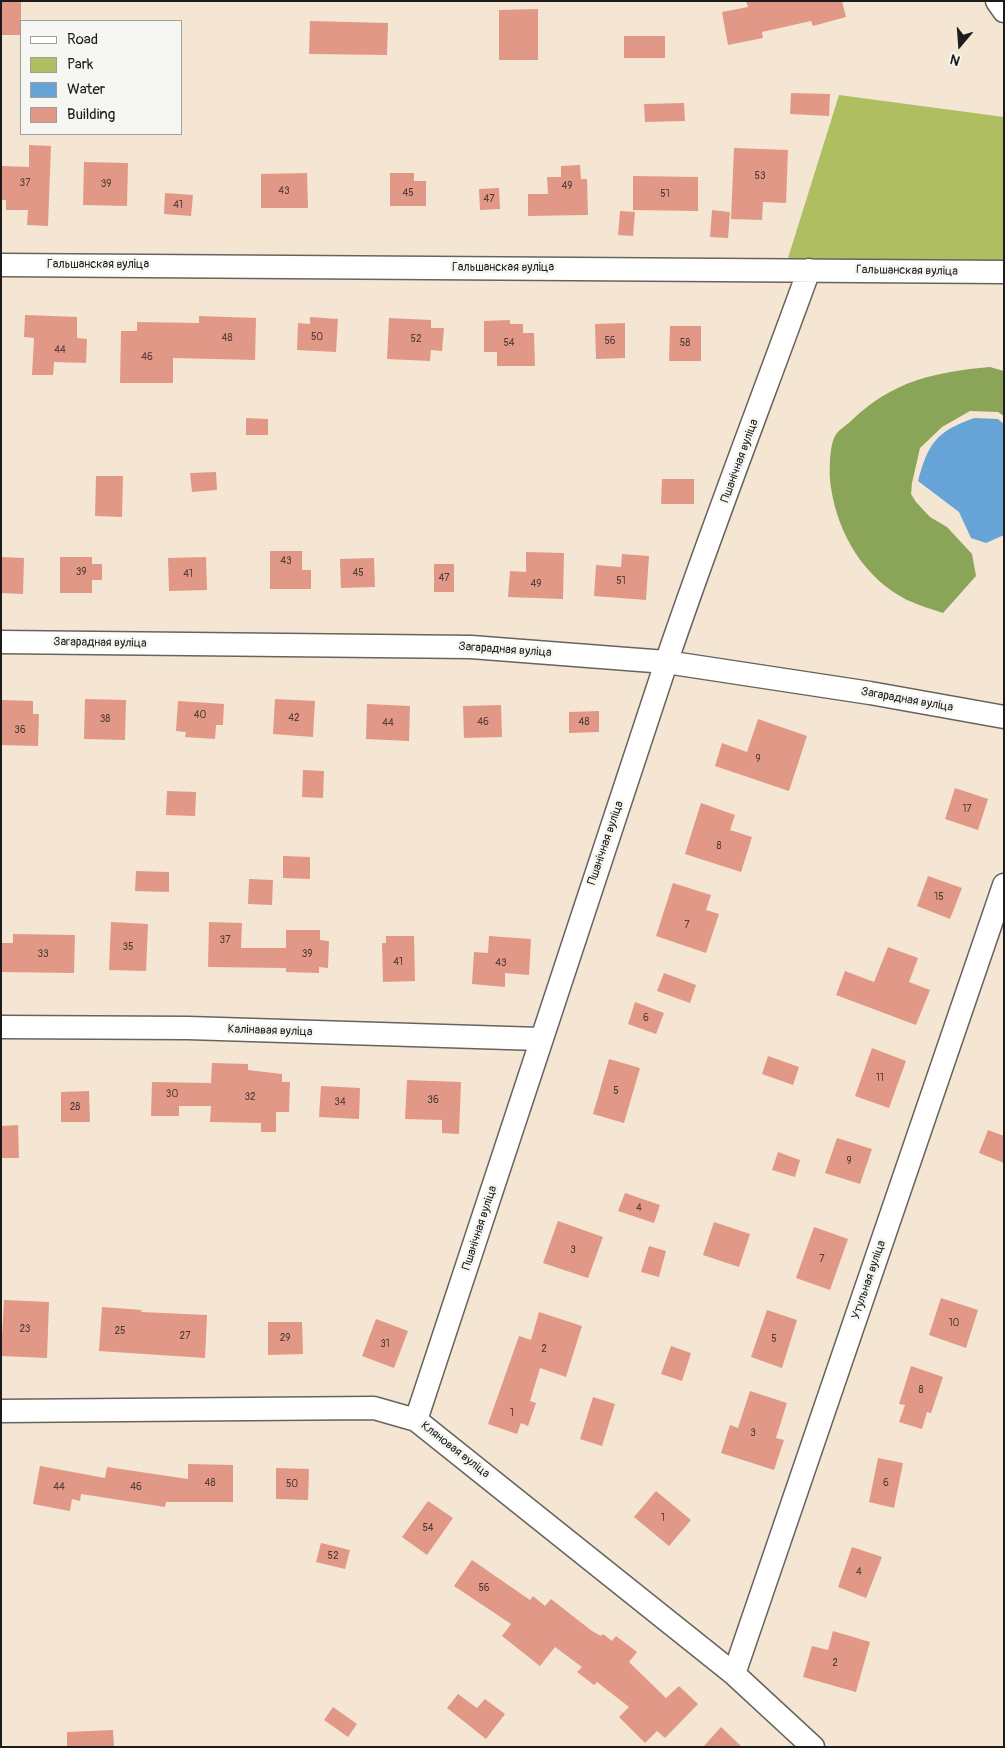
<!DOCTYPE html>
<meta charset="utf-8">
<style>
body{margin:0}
#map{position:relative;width:1005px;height:1748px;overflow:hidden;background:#f4e6d2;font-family:Pangolin,sans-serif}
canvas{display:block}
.frame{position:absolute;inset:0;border:2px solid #1c1c1c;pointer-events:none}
.legend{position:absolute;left:20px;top:20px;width:162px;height:115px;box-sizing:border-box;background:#f6f6f2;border:1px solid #9f9f9c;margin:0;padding:6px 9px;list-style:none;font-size:15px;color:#1c1c1c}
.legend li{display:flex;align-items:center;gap:10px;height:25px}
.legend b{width:25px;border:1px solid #9f9f9c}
.north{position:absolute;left:935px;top:20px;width:50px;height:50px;-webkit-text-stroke:4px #f6f6f2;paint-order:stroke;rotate:198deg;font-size:14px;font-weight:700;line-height:20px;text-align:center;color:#1c1c1c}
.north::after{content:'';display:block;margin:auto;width:18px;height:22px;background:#1c1c1c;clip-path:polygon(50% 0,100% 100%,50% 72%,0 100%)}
</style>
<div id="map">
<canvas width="1005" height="1748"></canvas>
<div class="frame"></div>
<ul class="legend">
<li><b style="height:6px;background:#fff"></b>Road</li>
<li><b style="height:14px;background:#aebe61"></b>Park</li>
<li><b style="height:14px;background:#66a4d8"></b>Water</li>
<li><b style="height:14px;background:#e29887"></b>Building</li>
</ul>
<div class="north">N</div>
</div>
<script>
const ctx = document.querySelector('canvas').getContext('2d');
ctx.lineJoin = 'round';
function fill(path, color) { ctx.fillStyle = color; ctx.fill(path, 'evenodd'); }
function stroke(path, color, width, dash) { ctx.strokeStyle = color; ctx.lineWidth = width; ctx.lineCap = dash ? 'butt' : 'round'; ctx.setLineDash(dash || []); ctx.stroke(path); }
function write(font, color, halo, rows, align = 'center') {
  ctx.font = font + ' Pangolin,sans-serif'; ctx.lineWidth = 5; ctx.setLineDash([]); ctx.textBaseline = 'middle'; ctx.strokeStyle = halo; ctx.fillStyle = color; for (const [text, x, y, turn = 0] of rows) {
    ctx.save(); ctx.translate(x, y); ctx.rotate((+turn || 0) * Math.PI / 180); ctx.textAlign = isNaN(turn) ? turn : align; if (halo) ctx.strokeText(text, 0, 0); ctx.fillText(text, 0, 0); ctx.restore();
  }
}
fill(new Path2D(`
 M839 95 1004 117V264L788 258Z`), '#aebe61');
fill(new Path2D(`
 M990 367 1004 371V416L998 412 970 411 942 427 920 448 912 483 911 494 916 502 930 517 947 527 972 554 976 576 943 613C931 609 918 605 907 600 864 578 838 534 831 488 829 475 829 447 835 436 838 430 847 425 852 420 893 381 934 372 990 367Z`), '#8aa557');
fill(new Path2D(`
 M974 418 998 419 1004 424V535L986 543 971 538 959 512 918 481C928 443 937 431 974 418Z`), '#66a4d8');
fill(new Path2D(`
 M1 1H21V35H1Z
 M746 1H842L846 17 813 26 811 21 762 32 763 38 728 45 722 12 748 7Z
 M538 9V60H499V10Z
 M310 21 388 23 387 55 309 54Z
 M624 36H665V58H624Z
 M791 93 830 94 829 116 790 114Z
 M684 103 685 121 645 122 644 104Z
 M29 145 51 146 48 226 27 225 28 210H6V200H1V166L29 167Z
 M734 148 788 150 786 203 763 202 762 220 731 219Z
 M84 162 128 163 127 206 83 205Z
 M580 165 581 179H587L588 215 528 216V194H548L547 177H561V166Z
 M307 173 308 208H261V174Z
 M390 173H414V181H426V206H390Z
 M633 176 698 177V211L633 210Z
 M499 188 500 209 480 210 479 189Z
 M165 193 193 195 191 216 164 214Z
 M712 210 730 212 728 238 710 237Z
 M620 211 635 212 633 236 618 235Z
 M25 315 77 317V338L87 339 86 363 54 362 53 375H32L34 338 24 337Z
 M199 316 256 318 255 360 173 358V383H120L121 331H137V322L199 323Z
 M310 317 338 319 336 352 297 350 298 323 310 324Z
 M389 318 431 320V328H444L442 351 431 350 430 361 387 359Z
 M510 320V324H523V333H534L535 366H497V352H484V321Z
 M625 323V358L596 359 595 324Z
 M670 326H701V361H669Z
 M246 418 268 419V435H246Z
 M216 472 217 490 192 492 190 473Z
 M96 476H123L122 517 95 516Z
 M662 479H694V504H661Z
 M270 551H302V570H311V589H270Z
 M526 552 564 553 563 599 508 597 510 571 526 572Z
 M622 554 649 556 646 600 594 596 596 565 621 567Z
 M1 557 24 558 23 594 1 593Z
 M60 557H92V564H102V580H92V593H60Z
 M206 557 207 590 169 591 168 558Z
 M374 558 375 587 341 588 340 559Z
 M434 564H454V592H434Z
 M85 699 126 700 125 740 84 739Z
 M275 699 315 701 313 737 273 734Z
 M2 700 33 701V714H39L38 746 1 745Z
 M178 701 224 704 223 725H216L215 739 185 737 186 732 176 731Z
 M367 704 410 706 409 741 366 739Z
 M501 705 502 737 464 738 463 706Z
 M599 711V732L569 733V712Z
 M758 719 807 736 789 791 715 766 722 743 747 752Z
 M303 770 324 771 323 798 302 797Z
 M955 788 988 799 978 830 945 819Z
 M167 791 196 792 195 816 166 815Z
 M701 803 735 815 730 830 752 837 741 872 685 854Z
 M283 856 310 857V879L283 878Z
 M136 871 169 872V892L135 891Z
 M928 876 962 888 950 919 917 906Z
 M249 879 273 880 272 905 248 904Z
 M673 883 711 895 706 910 719 914 706 953 656 936Z
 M111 922 148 924 146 971 109 970Z
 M209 922 242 923 241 948H286V930H320V940L329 941 328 968 319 967V973L286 972V968L208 967Z
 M13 934 75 935 74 973 1 972V943H13Z
 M386 936H414L415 981 383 982 382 943H386Z
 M489 936 531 939 529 975 505 973V987L472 984 474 952 488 953Z
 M888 947 918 958 909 982 930 990 916 1025 836 995 845 971 874 982Z
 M664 973 696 985 690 1003 657 991Z
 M635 1002 664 1013 656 1034 628 1024Z
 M872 1048 906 1061 889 1108 855 1096Z
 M768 1056 799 1067 793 1085 762 1074Z
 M609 1059 640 1068 624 1123 593 1114Z
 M212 1063 248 1064V1070L282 1074V1082H290L289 1112H276V1132H261V1123L210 1122 211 1106H179V1116H151L152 1082 211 1083Z
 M407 1080 461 1082 459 1134 442 1133V1120L405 1119Z
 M321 1086 360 1088 359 1119 319 1117Z
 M89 1091 90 1122H61V1092Z
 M18 1125 19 1158H1V1126Z
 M988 1130 1004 1136V1163L979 1153Z
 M837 1138 872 1149 860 1184 825 1173Z
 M778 1152 800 1160 795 1177 772 1170Z
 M625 1193 660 1205 654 1223 618 1211Z
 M558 1221 603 1237 588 1278 543 1263Z
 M714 1222 750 1234 739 1267 703 1255Z
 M814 1227 848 1239 830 1290 796 1278Z
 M649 1246 666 1251 659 1277 641 1272Z
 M941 1298 978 1310 966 1348 929 1335Z
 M4 1300 49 1302 47 1358 1 1356Z
 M102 1307 142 1310 141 1312 207 1315 205 1358 99 1351Z
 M767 1310 797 1320 782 1368 751 1357Z
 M539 1312 582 1326 566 1377 540 1368 530 1401 536 1403 528 1426 521 1423 517 1434 488 1424 519 1336 531 1340Z
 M376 1319 408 1331 394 1368 362 1356Z
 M268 1322H302L303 1354 268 1355Z
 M671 1346 691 1353 682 1381 661 1374Z
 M911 1366 943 1377 931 1413 927 1412 922 1429 899 1422 905 1405 899 1404Z
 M750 1391 787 1403 776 1438 784 1440 774 1470 721 1453 730 1425 738 1428Z
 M593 1397 615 1404 602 1446 580 1439Z
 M878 1458 903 1463 894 1508 869 1502Z
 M188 1464 233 1465V1502H166L165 1507 81 1494 80 1501 72 1499 70 1511 33 1504 40 1466 105 1478 107 1467 188 1479Z
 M276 1468 309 1469 308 1500 276 1499Z
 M656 1491 691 1520 669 1546 634 1517Z
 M428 1501 453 1518 427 1555 402 1537Z
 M321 1543 350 1550 345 1569 316 1562Z
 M852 1547 882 1557 866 1598 838 1587Z
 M472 1560 530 1600 533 1596 545 1606 551 1599 592 1631 601 1636 603 1634 612 1641 616 1636 637 1652 629 1662 666 1698 679 1686 698 1704 665 1738 657 1731 645 1743 619 1717 629 1707 597 1682 594 1685 577 1672 582 1667 555 1647 540 1666 502 1636 511 1624 454 1586Z
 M833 1631 870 1642 856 1692 803 1677 812 1646 828 1650Z
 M458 1694 477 1708 485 1699 505 1714 486 1739 447 1708Z
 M333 1707 357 1724 348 1737 324 1720Z
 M721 1727 742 1747H703Z
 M113 1730 114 1747H67V1732Z`), '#e29887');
const minor = new Path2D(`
 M997 1 1004 11
 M1 265 1004 272
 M1 642 471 647 666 662 870 693 1004 717
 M1 1027 188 1028 540 1039
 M1 1411 374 1408 416 1420 734 1674 813 1747
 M416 1420C500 1169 580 917 665 666 710 533 761 402 809 270
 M734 1674 1004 885`);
stroke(minor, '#68635c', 25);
stroke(minor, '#fff', 22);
write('10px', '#4e3b37', null, [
 ["53",760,176],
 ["37",25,183],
 ["39",106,184],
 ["49",567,186],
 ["43",284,191],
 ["45",408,193],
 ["51",665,194],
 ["47",489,199],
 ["41",178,205],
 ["50",317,337],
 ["48",227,338],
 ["52",416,339],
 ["56",610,341],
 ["54",509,343],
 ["58",685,343],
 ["44",60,350],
 ["46",147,357],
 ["43",286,561],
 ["39",81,572],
 ["45",358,573],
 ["41",188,574],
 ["47",444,578],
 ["51",621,581],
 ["49",536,584],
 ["40",200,715],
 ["42",294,718],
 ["38",105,719],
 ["46",483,722],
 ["48",584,722],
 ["44",388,723],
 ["36",20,730],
 ["9",758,759],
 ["17",967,809],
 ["8",719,846],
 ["15",939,897],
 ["7",687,925],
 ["37",225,940],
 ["35",128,947],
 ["33",43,954],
 ["39",307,954],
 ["41",398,962],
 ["43",501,963],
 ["6",646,1018],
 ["11",880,1078],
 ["5",616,1091],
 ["30",172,1094],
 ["32",250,1097],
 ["36",433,1100],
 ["34",340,1102],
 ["28",75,1107],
 ["9",849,1161],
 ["4",639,1208],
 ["3",573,1250],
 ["7",822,1259],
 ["10",954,1323],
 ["23",25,1329],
 ["25",120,1331],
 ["27",185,1336],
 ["29",285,1338],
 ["5",774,1339],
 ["31",385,1344],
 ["2",544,1349],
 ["8",921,1390],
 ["1",512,1413],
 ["3",753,1433],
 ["48",210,1483],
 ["6",886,1483],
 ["50",292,1484],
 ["44",59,1487],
 ["46",136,1487],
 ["1",663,1518],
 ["54",428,1528],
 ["52",333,1556],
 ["4",859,1572],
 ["56",484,1588],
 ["2",835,1663]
]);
write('12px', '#1c1c1c', '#f6f6f2', [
 ["Гальшанская вуліца",98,265],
 ["Гальшанская вуліца",503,268],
 ["Гальшанская вуліца",907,271,1],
 ["Пшанічная вуліца",740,461,-70],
 ["Загарадная вуліца",100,643,1],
 ["Загарадная вуліца",505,650,4],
 ["Загарадная вуліца",907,700,10],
 ["Пшанічная вуліца",606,843,-71],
 ["Калінавая вуліца",270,1031,2],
 ["Пшанічная вуліца",480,1228,-72],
 ["Утульная вуліца",869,1280,-71],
 ["Кляновая вуліца",455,1450,38]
]);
</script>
